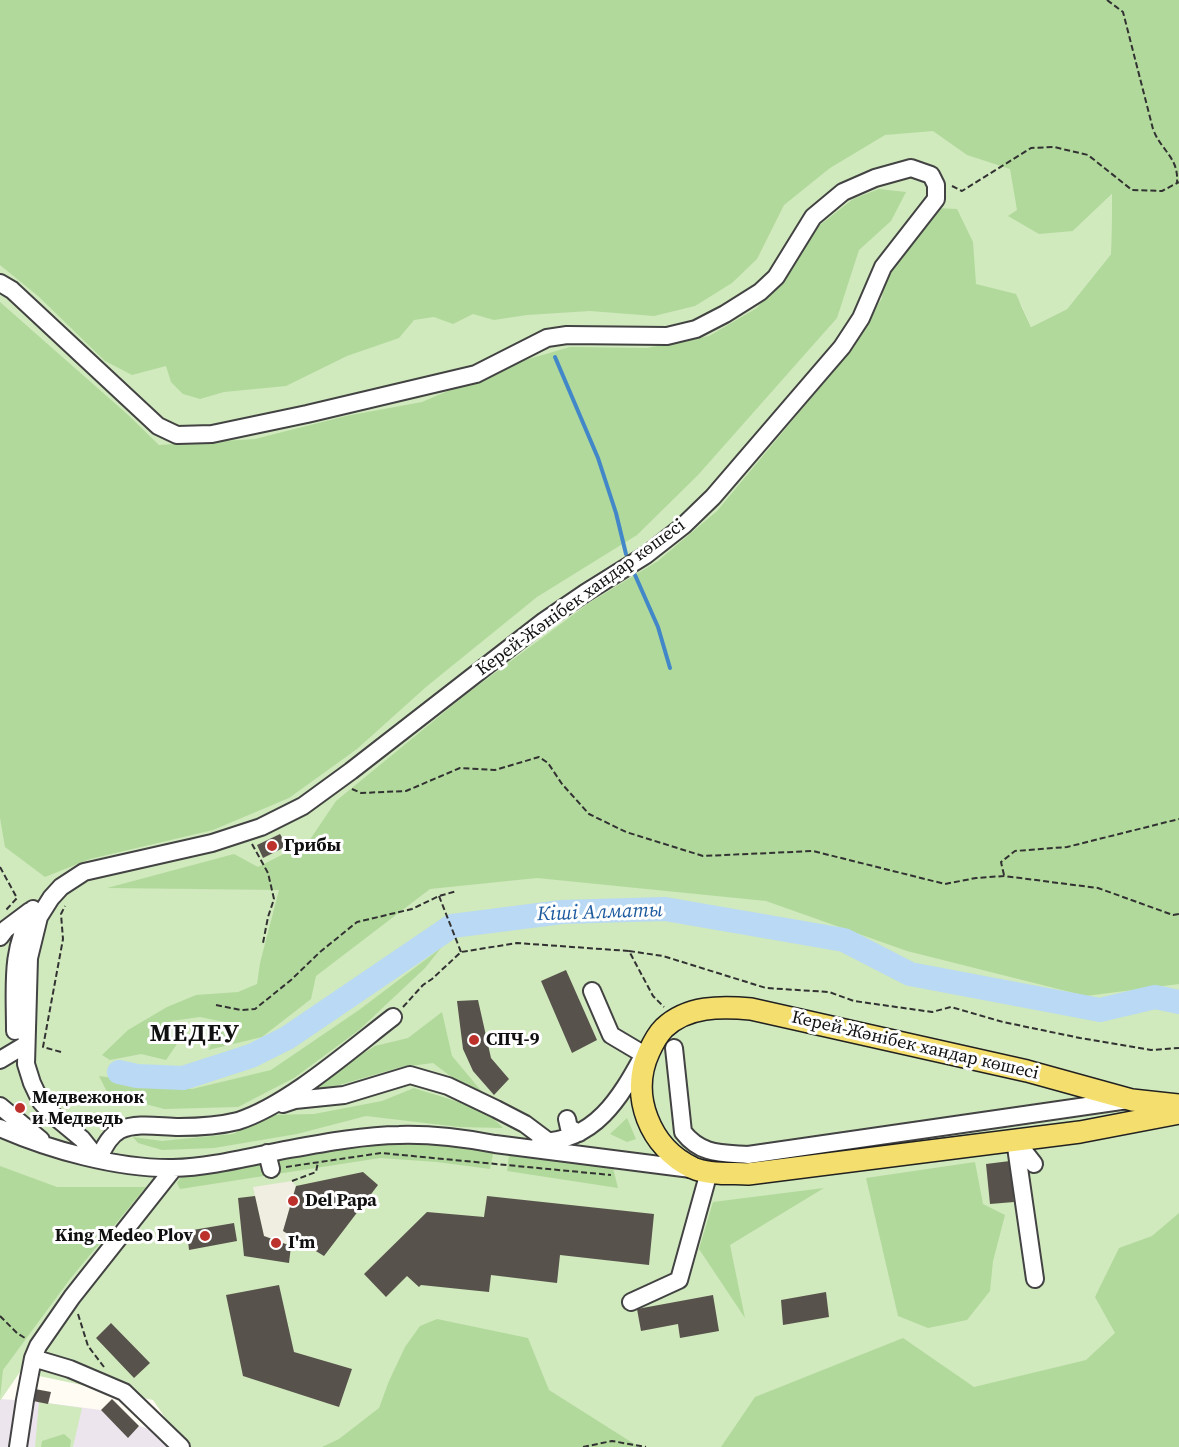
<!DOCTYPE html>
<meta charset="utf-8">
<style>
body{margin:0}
canvas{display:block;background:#fffdf3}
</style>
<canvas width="1179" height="1447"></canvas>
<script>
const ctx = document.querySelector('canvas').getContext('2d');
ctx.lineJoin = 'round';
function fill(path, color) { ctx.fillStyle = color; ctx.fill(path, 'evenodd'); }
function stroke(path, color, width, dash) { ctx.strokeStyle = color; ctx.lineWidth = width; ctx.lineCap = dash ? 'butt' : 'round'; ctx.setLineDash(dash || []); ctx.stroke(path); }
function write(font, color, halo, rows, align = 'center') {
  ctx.font = font + ' "Source Serif 4",serif'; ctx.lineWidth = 6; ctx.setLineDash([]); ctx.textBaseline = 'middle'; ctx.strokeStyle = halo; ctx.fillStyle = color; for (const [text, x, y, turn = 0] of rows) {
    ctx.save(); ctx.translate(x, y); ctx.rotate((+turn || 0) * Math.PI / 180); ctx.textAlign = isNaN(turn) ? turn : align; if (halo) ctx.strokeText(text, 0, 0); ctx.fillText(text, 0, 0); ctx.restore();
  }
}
fill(new Path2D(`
 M0 1399 33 1401 101 1410 128 1437 139 1426 154 1430 169 1447H0Z`), '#ede5ee');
fill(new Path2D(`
 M953 80 1073 231 1112 194 1111 254 1067 309 1031 327 1020 302 1179 940V1447H185L153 1400 20 1372 0 1401V197Z
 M39 1402 82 1408 73 1447H35Z`), '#d0e9bd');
fill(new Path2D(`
 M0 0H1179V984L1086 996 907 951 766 901 537 878 430 889 316 976 311 999 262 1037 208 1050 224 1022 200 1017 171 1021 177 1044 166 1060 141 1054 110 1060 102 1055 128 1030 167 1007 196 995 238 992 257 984 260 963 279 890 107 888 234 854 258 867 309 841 336 801 464 696 589 603 658 561 717 511 852 349 882 298 884 278 936 208 957 209 973 242 976 284 1016 294 1031 327 1067 309 1111 254 1112 194 1073 231 1039 234 1008 216 1017 210 1010 169 967 155 933 131 885 135 830 168 784 205 757 259 732 283 695 306 654 316 590 311 527 315 494 320 473 314 453 324 434 317 414 320 399 338 347 356 286 386 224 392 200 399 183 394 171 382 166 366 132 375 105 361 38 296 0 265Z
 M879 189 906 192 891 221 859 250 837 318 698 475 637 535 537 597 426 687 357 749 289 798 213 830 90 859 45 877 5 847 0 818V302L127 414 159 445 255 439 346 416 422 402 511 364 570 347 647 348 709 336 757 308 791 266 815 229 853 199Z
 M441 948 425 968 359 1030 294 1078 238 1107 164 1109 108 1094 99 1076 192 1089 271 1070 359 1010Z
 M442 1012 452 1056 488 1099 465 1087 433 1063 401 1067 329 1088 303 1092 375 1046 408 1038Z
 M414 1088C440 1097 486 1107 503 1128L459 1127 366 1116 297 1134 214 1148 162 1150 138 1143 133 1137 162 1141 233 1134 253 1124 267 1115 314 1114 382 1101Z
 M627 1118 636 1139 627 1142 610 1134Z
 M360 1139 495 1144 490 1169 437 1162 380 1158 180 1189 177 1183 188 1166Z
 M509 1155 613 1168 618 1188 507 1171Z
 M975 1162 983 1204 1005 1215 993 1261 990 1291 967 1320 928 1328 898 1316 866 1178Z
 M0 1166 57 1187H146L70 1279 3 1370 0 1398Z
 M824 1188 730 1245 745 1318 699 1249 713 1202Z
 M1179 1213V1447H721L755 1397 903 1338 974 1387 1086 1360 1115 1333 1095 1297 1119 1248 1152 1236Z
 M437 1319 528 1338 549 1390 639 1447H322L339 1439 379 1408 389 1381 405 1347 420 1326Z
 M64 1434 71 1440 70 1447H41L42 1441Z`), '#b2d99c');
fill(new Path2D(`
 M292 1181 296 1186 283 1231 293 1237 286 1244 264 1236 253 1187Z`), '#f0ede1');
stroke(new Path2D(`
 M555 357 598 458 616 513 626 554
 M635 575 658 627 670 668`), '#4288c9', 4);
stroke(new Path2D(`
 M119 1072 137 1076 183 1078 251 1056 287 1038 452 926 562 912 665 909 844 940 910 974 1100 1010 1155 997 1179 1002`), '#b9d9f4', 24);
fill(new Path2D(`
 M280 834 287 846 263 858 257 845Z
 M566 970 597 1040 572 1053 541 981Z
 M478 1000 491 1058 509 1079 494 1095 473 1071 463 1049 457 1001Z
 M1010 1161 1014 1202 990 1204 986 1164Z
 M363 1172 378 1185 324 1256 283 1231 296 1186Z
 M255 1196 264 1236 291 1246 289 1263 244 1256 238 1198Z
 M487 1196 654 1214 649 1265 560 1255 557 1283 491 1275 489 1292 421 1285 419 1287 407 1276 386 1297 364 1274 427 1212 484 1217Z
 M234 1223 237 1241 189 1250 187 1231Z
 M279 1285 294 1352 352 1369 339 1407 243 1376 226 1295Z
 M826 1292 829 1317 783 1325 781 1300Z
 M713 1295 719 1331 680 1338 678 1324 641 1331 637 1309Z
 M111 1323 150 1363 134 1378 96 1338Z
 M35 1389 51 1392 48 1404 33 1401Z
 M112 1399 139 1426 128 1438 101 1410Z`), '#58524c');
const minor = new Path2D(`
 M0 283 12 290 158 426 177 435 212 434 307 414 476 374 547 338 567 335 667 336 696 329 725 314 760 292 776 277 813 217 843 192 875 178 911 168 931 175 936 185V199L883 267 861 318 842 347 713 497 683 526 646 555 585 593 544 621 351 771 303 806 261 827 212 843 84 872 61 887 51 898 39 917 29 958 26 1064 32 1083 41 1102 53 1115 82 1139 98 1159
 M0 937 6 929 30 911
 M592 991 611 1035 643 1054
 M15 1031C15 984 10 952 33 909
 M674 1048 683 1132C701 1155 721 1153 748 1155L1128 1100
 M0 1060 25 1045
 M283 1104 295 1100 344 1095 410 1075 448 1086 496 1109 525 1124 549 1142
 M0 1106 41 1140
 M567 1119 569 1128 579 1133
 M0 1128C50 1150 118 1169 173 1168 212 1167 252 1156 290 1149 323 1143 367 1135 399 1135 432 1134 463 1138 495 1144L691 1169
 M1015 1140 1035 1279
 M1016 1141 1034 1164
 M540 1142C595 1141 620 1098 643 1056
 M267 1153 271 1169
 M98 1159C104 1148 109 1136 120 1130 137 1122 161 1127 179 1127 196 1127 222 1125 238 1121 288 1105 350 1050 393 1017
 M631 1302 679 1280 709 1172
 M33 1358 70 1369 124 1392 181 1447
 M18 1447 25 1400 33 1358 38 1346 72 1297 174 1168`);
const major = new Path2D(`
 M1179 1105 1132 1100 1027 1071 751 1009C721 1006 687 1006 664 1028 657 1035 653 1043 649 1052 629 1095 650 1148 693 1168 709 1175 731 1173 748 1174L1080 1132 1179 1113`);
stroke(minor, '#434343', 20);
stroke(major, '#212121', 24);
stroke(new Path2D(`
 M1107 0 1123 12 1153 129C1161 151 1179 157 1177 183
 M952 186 962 191 1031 148 1054 147 1088 155 1132 190 1162 191 1179 182
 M352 789 361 793 406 791 460 768 495 770 539 757 548 763 562 784 589 814 626 832 703 856 813 851 945 884 976 878 1004 876 1098 888 1173 915 1179 914
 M252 844 268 873 274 899 268 917 263 943
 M0 867 17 898 6 910
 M1004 875 1001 862 1015 851 1067 847 1179 819
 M439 896 461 952
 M629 951 663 956 766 988 829 992 854 1001 932 1012 951 1007 1003 1022 1080 1038 1151 1050 1179 1048
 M216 1005 241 1010 255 1009 291 980 320 952 357 922 412 909 439 896 457 891
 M403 1007 423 985 432 979 461 952 517 943 629 951 653 996 664 1007
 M61 1052 43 1047 63 939 61 914 65 906
 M286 1167 381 1153 611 1175
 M292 1181 316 1172 318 1162
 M78 1314 88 1346 104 1367
 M0 1316 17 1333 25 1338
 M583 1447 612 1441 646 1447`), '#323232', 2, [6, 3]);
stroke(minor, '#fff', 16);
stroke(major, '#f4de6e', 21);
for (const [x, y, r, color] of [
 [272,846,6,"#bc312b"],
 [474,1040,6,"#bc312b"],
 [20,1108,6,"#bc312b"],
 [293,1201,6,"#bc312b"],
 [205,1236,6,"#bc312b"],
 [276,1243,6,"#bc312b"]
]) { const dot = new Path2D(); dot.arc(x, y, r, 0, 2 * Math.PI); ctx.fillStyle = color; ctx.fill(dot); stroke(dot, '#fff', 2); }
write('18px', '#101010', '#fff', [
 ["Керей-Жәнібек хандар көшесі",581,598,-36],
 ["Керей-Жәнібек хандар көшесі",915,1046,13]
]);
write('bold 18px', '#101010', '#fff', [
 ["Грибы",284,846],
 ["СПЧ-9",486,1040],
 ["Медвежонок",32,1098],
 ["и Медведь",32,1119],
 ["Del Papa",305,1201],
 ["King Medeo Plov",193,1236,"right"],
 ["I'm",288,1243]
], 'left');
write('italic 20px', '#1c5a9e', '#fff', [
 ["Кіші Алматы",600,913,-2]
]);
ctx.letterSpacing = '1.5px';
write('bold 24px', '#101010', '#fff', [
 ["МЕДЕУ",195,1035]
]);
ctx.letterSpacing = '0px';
</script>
